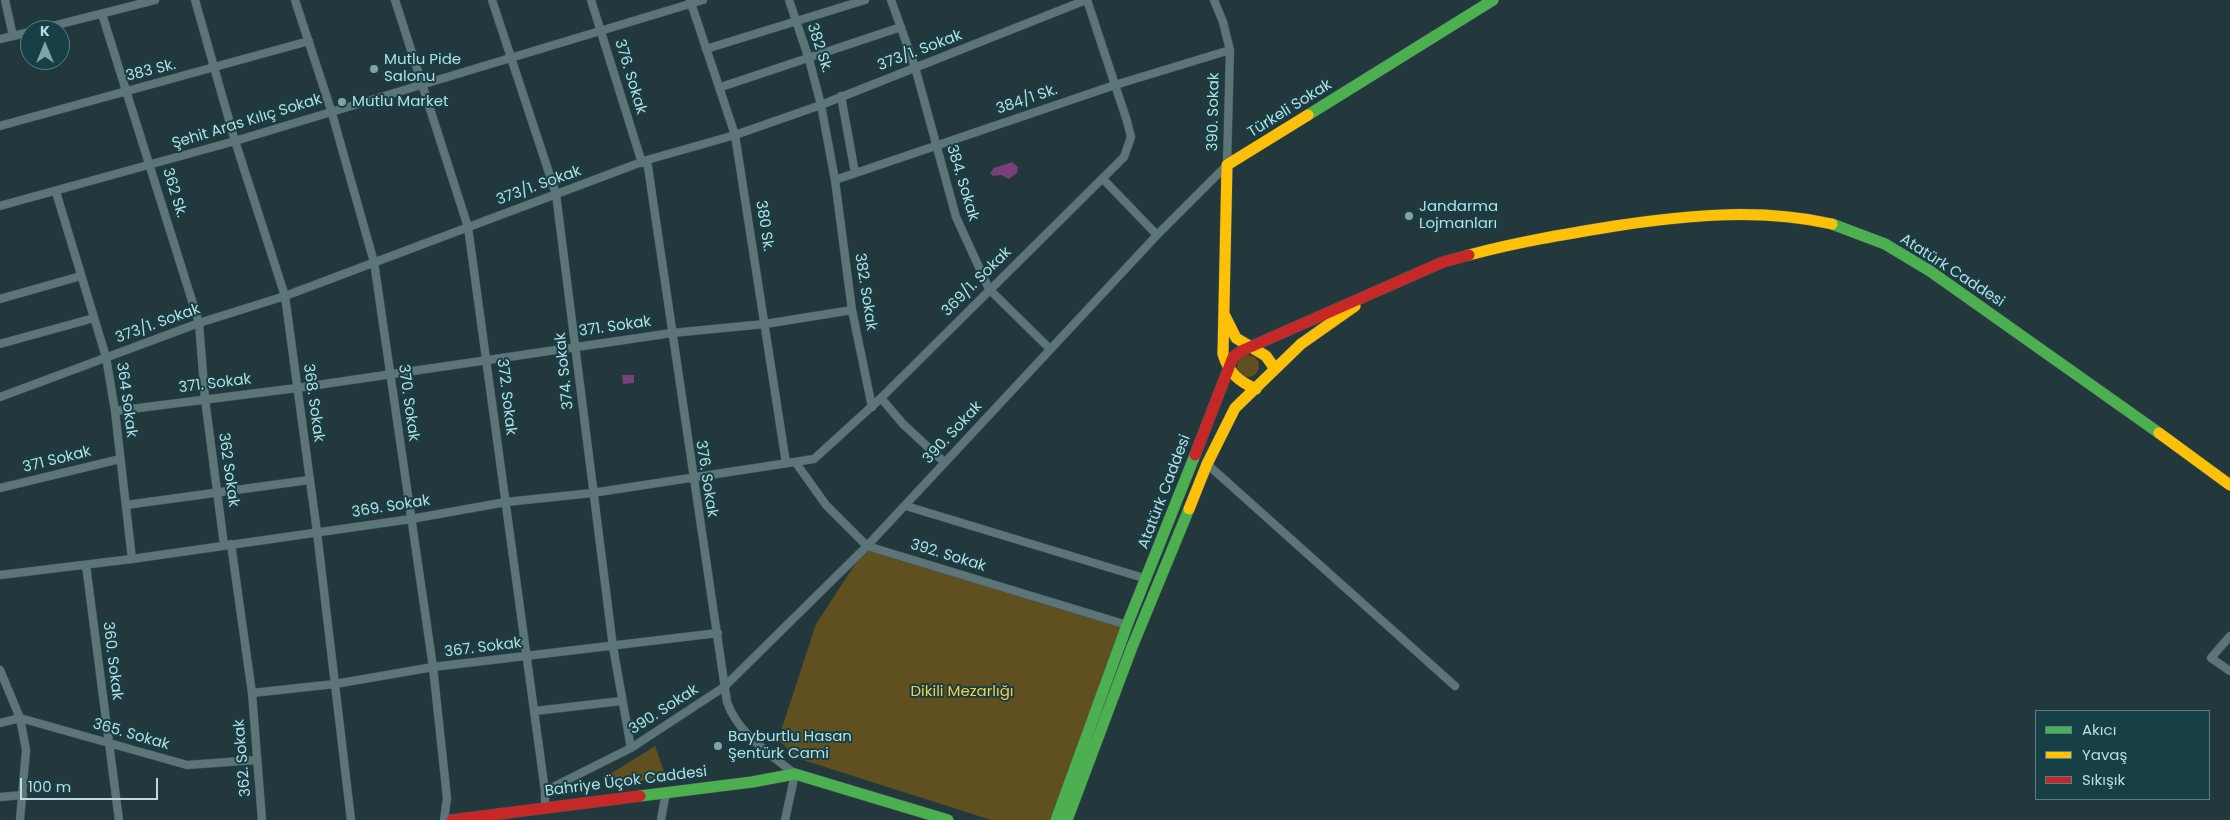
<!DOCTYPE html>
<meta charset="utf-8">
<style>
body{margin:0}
#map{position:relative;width:2230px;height:820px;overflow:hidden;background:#22383c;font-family:Poppins,sans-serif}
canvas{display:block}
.legend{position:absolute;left:2035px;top:710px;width:175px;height:90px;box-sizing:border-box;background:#174046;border:1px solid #587f85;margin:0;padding:6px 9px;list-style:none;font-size:15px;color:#b9dde3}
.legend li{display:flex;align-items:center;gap:10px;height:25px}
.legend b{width:25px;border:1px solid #587f85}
.north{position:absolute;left:20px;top:20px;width:50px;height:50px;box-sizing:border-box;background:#174046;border:1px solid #587f85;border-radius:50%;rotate:0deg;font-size:14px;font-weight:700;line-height:20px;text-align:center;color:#b9dde3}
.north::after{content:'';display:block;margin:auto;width:18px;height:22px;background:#84a3a9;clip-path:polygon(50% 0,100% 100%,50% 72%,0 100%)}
.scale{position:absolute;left:20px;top:778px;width:138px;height:22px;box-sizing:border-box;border:2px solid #b9dde3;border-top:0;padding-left:6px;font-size:15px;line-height:18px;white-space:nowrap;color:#b9dde3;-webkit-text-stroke:4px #174046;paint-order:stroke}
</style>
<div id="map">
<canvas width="2230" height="820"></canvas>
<ul class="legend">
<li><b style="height:6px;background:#4caf50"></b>Akıcı</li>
<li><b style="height:6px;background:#ffc107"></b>Yavaş</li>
<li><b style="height:6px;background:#c62828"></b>Sıkışık</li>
</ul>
<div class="north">K</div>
<div class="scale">100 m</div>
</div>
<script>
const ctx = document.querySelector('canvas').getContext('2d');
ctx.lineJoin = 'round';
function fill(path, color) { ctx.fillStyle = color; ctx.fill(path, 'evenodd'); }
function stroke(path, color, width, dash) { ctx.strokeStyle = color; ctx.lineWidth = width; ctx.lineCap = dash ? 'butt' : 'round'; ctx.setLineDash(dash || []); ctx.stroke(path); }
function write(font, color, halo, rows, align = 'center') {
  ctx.font = font + ' Poppins,sans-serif'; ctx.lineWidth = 4; ctx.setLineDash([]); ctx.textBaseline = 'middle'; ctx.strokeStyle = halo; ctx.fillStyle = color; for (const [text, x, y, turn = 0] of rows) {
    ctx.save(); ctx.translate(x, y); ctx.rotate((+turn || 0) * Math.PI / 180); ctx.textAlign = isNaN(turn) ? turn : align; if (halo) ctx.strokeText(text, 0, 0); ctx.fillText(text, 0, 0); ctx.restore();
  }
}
fill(new Path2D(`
 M1237 366a11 11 0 1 1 22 0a11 11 0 1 1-22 0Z
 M867 546 1122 623 1050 820H991L800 759 778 740 816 624Z
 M655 746 666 777 615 785 607 776Z`), '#60501f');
fill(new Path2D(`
 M1012 162 1018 167 1017 173 1009 179 1001 175 993 176 990 173 994 168Z
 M622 375H634V383L623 384Z`), '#783f7b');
const street = new Path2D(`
 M5 0 13 36
 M195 0 235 141 285 296 317 532 351 820
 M295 0 331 110 374 262 433 667 447 798 444 820
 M395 0 468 227 545 791V808
 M492 0 556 194 613 647 631 748
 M591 0 642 163
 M690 0 735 135 786 463
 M789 0 809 59 821 105 835 180 852 310 872 407
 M891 0 915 67 956 217 989 289 1050 349
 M102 14 199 323 205 399 224 545
 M37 30 155 0
 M0 39 30 32
 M706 49 865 0
 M721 87 901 27
 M841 96 855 173
 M0 126 309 41
 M647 160 727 702C738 734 769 753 795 774L785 820
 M1103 179 1157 235
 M835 180 1115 85 1230 50
 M56 192 106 357 115 411 132 559
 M0 206 235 141 703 0
 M0 299 81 276
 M0 344 94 318
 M0 397 199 323 285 296 647 160 735 135 821 105 1086 0
 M881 398 903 424 944 462
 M115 411 297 388 672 333 765 324 852 310
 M796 463 826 505 867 546 1127 625
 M1207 464 1455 686
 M0 488 120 459
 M126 505 309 480
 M906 506 1147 579
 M231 544 252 693 262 820
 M86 565 119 820
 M0 575 132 559 411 519 506 502 592 493 814 459 881 398 1124 157 1131 137 1127 121 1087 0
 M2230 636 2211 658 2230 671
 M0 670 20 718 26 750 20 820
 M252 693 335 684 433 667 718 633
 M535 711 621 701
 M0 723 20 718 187 765 256 760
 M545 791 631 748 724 687 867 546 1157 235 1227 165 1230 50 1223 22 1214 0
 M0 797 23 795
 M661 820 666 792`);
const fast = new Path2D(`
 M1308 115 1493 0
 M1832 224 1885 244 1930 271 2159 433
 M640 796 752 782 795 774 948 820
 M1056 820 1127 625 1195 455
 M1067 820 1132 647 1189 509`);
const slow = new Path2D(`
 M1469 255C1517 242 1566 234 1615 226 1688 215 1759 208 1832 224
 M1225 316 1236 338 1266 356 1275 369
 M1256 389C1238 381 1229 373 1223 354L1227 165 1308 115
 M2159 433 2230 485
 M1189 509 1207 464 1235 408 1301 344 1355 306`);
const jam = new Path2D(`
 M1195 455 1233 357 1241 351 1443 262 1469 255
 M452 820 640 796`);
stroke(street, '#415558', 9);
stroke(fast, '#415558', 12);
stroke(slow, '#415558', 12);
stroke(jam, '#415558', 12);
stroke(street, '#5b7578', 8);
stroke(fast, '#4caf50', 11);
stroke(slow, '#ffc107', 11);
stroke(jam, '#c62828', 11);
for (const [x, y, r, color] of [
 [374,69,5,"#84a3a9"],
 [342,102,5,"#84a3a9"],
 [1409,216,5,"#84a3a9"],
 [718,746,5,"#84a3a9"]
]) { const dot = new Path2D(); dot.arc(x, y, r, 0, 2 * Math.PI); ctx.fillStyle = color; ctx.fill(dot); stroke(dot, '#174046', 2); }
write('15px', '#b9dde3', '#174046', [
 ["382 Sk.",819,48,72],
 ["373/1. Sokak",920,51,-21],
 ["383 Sk.",151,71,-14],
 ["376. Sokak",630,77,73],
 ["384/1 Sk.",1027,100,-19],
 ["Türkeli Sokak",1290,109,-32],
 ["390. Sokak",1214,112,-89],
 ["Şehit Aras Kılıç Sokak",247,122,-17],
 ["384. Sokak",962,183,73],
 ["373/1. Sokak",539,186,-20],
 ["362 Sk.",174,193,73],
 ["380 Sk.",764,226,81],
 ["Atatürk Caddesi",1952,271,33],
 ["369/1. Sokak",977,282,-45],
 ["382. Sokak",865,292,81],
 ["373/1. Sokak",158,324,-20],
 ["371. Sokak",615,327,-8],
 ["374. Sokak",565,371,-96],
 ["371. Sokak",215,384,-7],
 ["372. Sokak",506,397,83],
 ["364 Sokak",126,400,82],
 ["368. Sokak",313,403,82],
 ["370. Sokak",408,403,82],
 ["390. Sokak",953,433,-47],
 ["371 Sokak",57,460,-14],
 ["362 Sokak",228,470,82],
 ["376. Sokak",706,479,81],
 ["Atatürk Caddesi",1165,492,-69],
 ["369. Sokak",391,507,-9],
 ["392. Sokak",948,556,17],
 ["367. Sokak",483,648,-7],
 ["360. Sokak",112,661,83],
 ["390. Sokak",664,710,-33],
 ["365. Sokak",131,735,16],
 ["362. Sokak",243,758,-95],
 ["Bahriye Üçok Caddesi",626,782,-7]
]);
write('15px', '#b9dde3', '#174046', [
 ["Mutlu Pide",384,60],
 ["Salonu",384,77],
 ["Mutlu Market",352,102],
 ["Jandarma",1419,207],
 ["Lojmanları",1419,224],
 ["Bayburtlu Hasan",728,737],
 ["Şentürk Cami",728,754]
], 'left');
write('15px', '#fecc44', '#174046', [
 ["Dikili Mezarlığı",962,692]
]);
</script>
